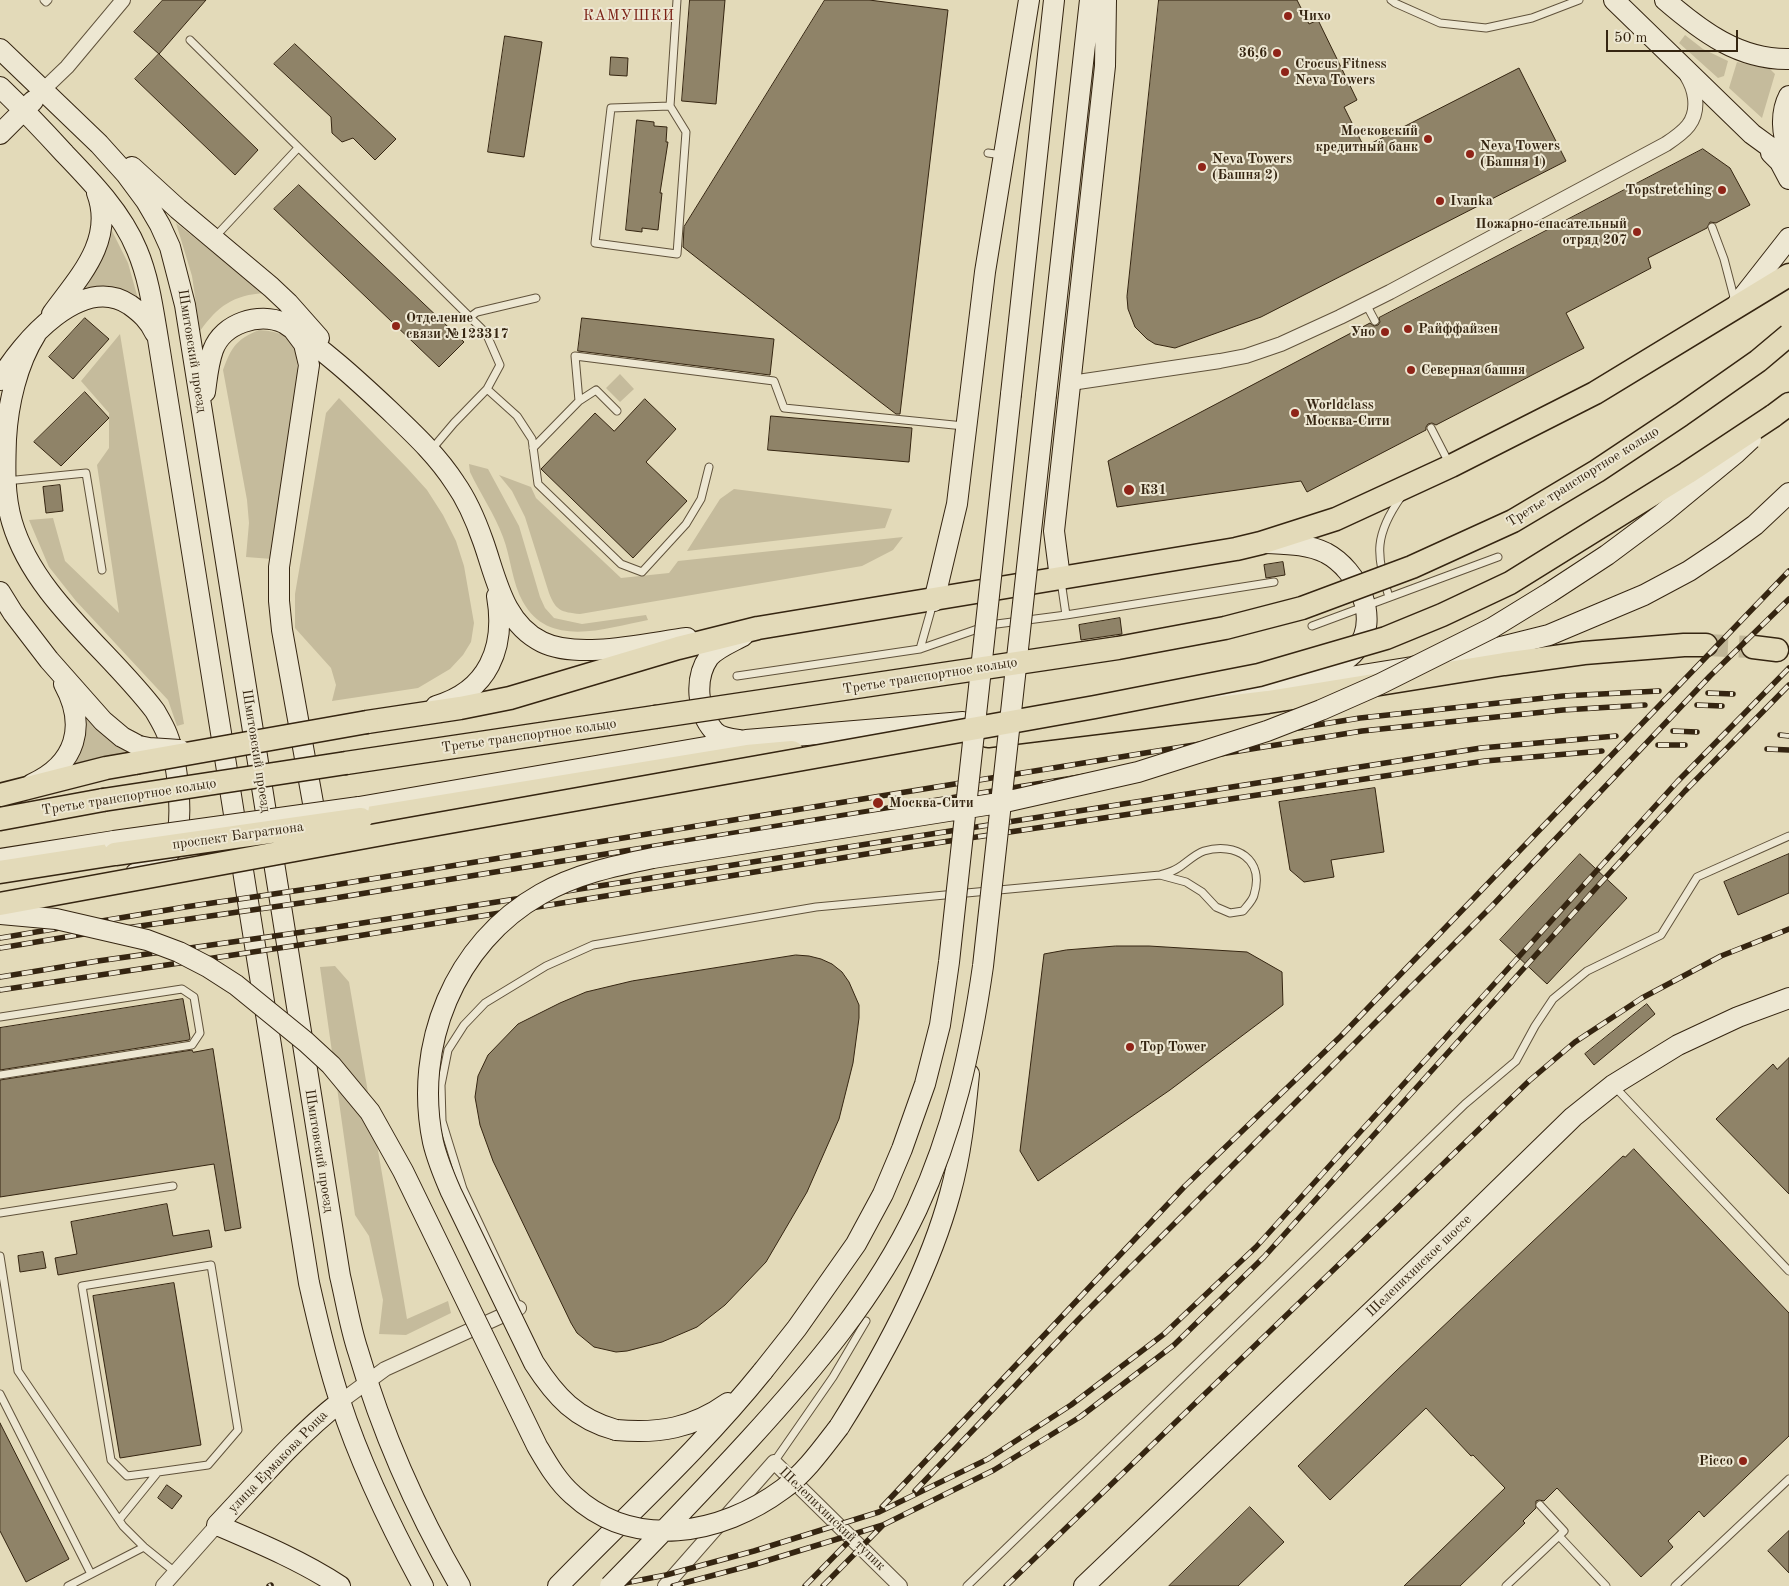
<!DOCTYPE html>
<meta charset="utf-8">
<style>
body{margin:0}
#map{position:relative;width:1789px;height:1586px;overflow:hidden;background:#e3dab9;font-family:"Old Standard TT",serif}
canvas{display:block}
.scale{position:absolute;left:1606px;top:30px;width:132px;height:22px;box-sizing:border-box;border:2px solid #352511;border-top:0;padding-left:6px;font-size:15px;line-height:18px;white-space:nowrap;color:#352511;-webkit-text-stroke:4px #ede7d2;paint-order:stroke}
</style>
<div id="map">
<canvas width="1789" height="1586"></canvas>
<div class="scale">50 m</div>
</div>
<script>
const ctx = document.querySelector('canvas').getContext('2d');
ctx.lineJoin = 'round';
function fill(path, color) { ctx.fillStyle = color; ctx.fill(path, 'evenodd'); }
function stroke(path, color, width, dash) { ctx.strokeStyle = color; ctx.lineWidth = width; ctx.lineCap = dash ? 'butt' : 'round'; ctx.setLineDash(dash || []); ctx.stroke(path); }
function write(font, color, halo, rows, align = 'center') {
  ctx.font = font + ' "Old Standard TT",serif'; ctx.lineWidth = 4; ctx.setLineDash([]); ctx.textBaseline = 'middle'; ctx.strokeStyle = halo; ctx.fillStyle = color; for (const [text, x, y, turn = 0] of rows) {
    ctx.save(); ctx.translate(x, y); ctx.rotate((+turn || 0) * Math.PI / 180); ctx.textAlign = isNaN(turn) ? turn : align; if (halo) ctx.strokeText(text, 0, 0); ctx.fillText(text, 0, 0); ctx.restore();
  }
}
fill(new Path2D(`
 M1685 35 1703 49 1728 61 1724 76 1718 78 1679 43Z
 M1737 62 1770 69 1775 74 1762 118 1729 88Z
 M107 221 128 263 140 306 90 289 71 293Z
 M176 223 265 293C233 295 218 306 200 331L192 276Z
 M259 330C292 332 296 344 298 374L272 559 246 557 249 523 247 500 223 370C232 346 236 340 259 330Z
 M120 334 184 724 177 726 168 700 76 601 49 567 29 520 53 518 65 561 119 613 97 465 109 448V413L81 381Z
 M620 374 634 389 620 402 606 388Z
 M339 398 408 469 427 490 443 515 456 541 464 566 474 623 471 642 463 655 450 669 418 688 332 701 336 685 331 668 295 628V594L326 413Z
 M469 464 488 469 519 526 540 597 545 608 554 618 582 624 646 615 648 620C606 628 549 649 523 602 512 583 511 558 503 537 495 515 480 493 470 472Z
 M499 475 531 487 536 498 621 578 669 573 678 561 903 537 893 550 862 566 580 614C561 612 556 611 549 593L525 517 512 491Z
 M734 489 892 509 885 528 687 551 720 499Z
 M87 718 118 747 132 754 64 772C81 753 87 744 87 718Z
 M335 966 349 982 407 1319 448 1301 451 1313 406 1335 379 1334 383 1300 369 1236 355 1215 320 967Z`), '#c5bb9c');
const building = new Path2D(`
 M163 0H206L159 54 134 32Z
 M690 0H725L716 104 682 101Z
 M825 0H869L948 10 900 414H896L879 401 683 247 684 227Z
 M1159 0H1297L1309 24 1318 20 1357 100 1344 107 1364 147 1519 68 1566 161 1261 317 1175 348 1155 344 1147 339 1135 327 1128 309 1127 297Z
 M505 36 542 42 524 157 488 152Z
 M295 44 396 139 375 160 353 138 342 142 332 133 331 117 274 64Z
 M159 54 258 150 235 175 135 79Z
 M611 57 628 58 627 76 610 75Z
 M637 120 654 122V126L667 127 666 142H668L660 193H662L658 230 642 228V232L626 230Z
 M1703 149 1730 168 1750 205 1716 223 1710 222 1707 228 1648 258 1651 268 1566 313 1584 348 1436 425 1432 423 1428 424 1426 427V430L1307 492 1301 481 1117 507 1108 461 1370 323 1374 326 1378 325 1380 322 1379 318Z
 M299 185 464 342 439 367 274 209Z
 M85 318 109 339 73 379 49 357Z
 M582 318 774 339 770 375 578 351Z
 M85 392 109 418 61 466 34 442Z
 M645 399 676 429 646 462 687 501 633 558 541 469 595 413 614 431Z
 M771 416 912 428 909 462 768 450Z
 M60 485 63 511 46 513 43 487Z
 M1283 562 1285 575 1266 578 1264 565Z
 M1120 618 1122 634 1081 640 1079 625Z
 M1375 788 1384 852 1331 860 1334 877 1304 882 1290 870 1279 802Z
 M1580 854 1627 898 1547 984 1500 940Z
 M1789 854V893L1738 915 1724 882Z
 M1116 946H1149L1247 952 1282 972 1283 1005 1170 1090 1038 1181 1020 1151 1044 954 1066 950Z
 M796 955 809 956 821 959 832 964 842 972 849 982 859 1005V1018L853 1063 839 1119 807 1192 766 1262 725 1305 697 1327 662 1342 627 1351 616 1352 594 1347 577 1333 571 1323 493 1161 480 1125 475 1097 478 1076 488 1055 518 1024 560 1003 586 992 632 981Z
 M183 999 190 1038 189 1040 0 1070V1028Z
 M1647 1004 1655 1014 1594 1065 1585 1054Z
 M213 1049 241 1228 225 1231 214 1164 0 1197V1080L192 1050 193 1052Z
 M1789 1058V1194L1716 1119 1773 1064 1777 1069Z
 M1634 1149 1789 1313V1436L1704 1517 1699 1511 1687 1523 1668 1541 1673 1547 1641 1577 1557 1488 1544 1501 1539 1500 1536 1501V1508L1523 1521 1525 1523 1460 1586H1404L1505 1488 1473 1455 1471 1456 1426 1408 1330 1500 1298 1466 1396 1371 1587 1190 1623 1156 1625 1157Z
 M167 1204 173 1236 209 1230 212 1247 58 1275 55 1258 77 1254 71 1222Z
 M43 1252 46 1268 20 1272 18 1256Z
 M174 1283 201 1445 120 1458 93 1296Z
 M0 1423 69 1559 26 1582 0 1531Z
 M167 1485 182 1496 172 1509 158 1498Z
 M1250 1507 1284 1542 1238 1586H1169Z
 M1789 1531V1573L1768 1551Z`);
fill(building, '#8f8368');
stroke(building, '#352511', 1);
stroke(new Path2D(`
 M1706 645 1753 647`), '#c0b697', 22, [22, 11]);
const lane = new Path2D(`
 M44 0 46 2 48 0
 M1391 0 1395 3 1440 23 1486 28 1532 18 1579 0
 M190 40 486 333 500 365 487 389 454 423 432 449
 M670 106 611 108 595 243 677 254 686 132 670 106 677 0
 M988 153 1002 155
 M1712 227 1724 259 1735 301
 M215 237 298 148
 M1366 304 1375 321
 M470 317 477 312 536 298
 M487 389 517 416 532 439 538 484 621 564 642 572 686 524 701 499 709 467
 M579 401 596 390 617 411
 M1431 428 1449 463
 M533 448 579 401 575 356 774 381 784 408 964 426
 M6 481 86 473 102 570
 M1061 581 1066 615 1274 582
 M1389 597C1375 554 1375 534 1401 497
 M1312 626 1498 557
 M920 649 933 603
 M737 676 920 649 989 625 1066 615
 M0 1017 182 989 194 997 200 1033 192 1045 0 1075
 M1614 1086 1789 1271
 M0 1213 173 1186
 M0 1256 18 1371 123 1526 144 1547 175 1572
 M519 1308 463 1189 442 1121 441 1085 448 1050 464 1025 485 1003 546 966 593 945 816 907 1160 875C1166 873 1172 872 1178 868 1186 863 1195 854 1204 851 1236 842 1265 859 1254 895 1253 900 1247 906 1243 911L1230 913 1216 907 1202 892 1186 882 1160 875
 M0 1394 91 1574
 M774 1462 833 1377 866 1321
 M1540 1505 1564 1531 1559 1536
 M119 1520 158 1472 208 1465 238 1430 211 1265 82 1286 111 1460 127 1476 158 1472
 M68 1586 144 1547
 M967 1586 1465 1104 1516 1061 1535 1026 1553 999 1587 971 1661 935 1697 877 1789 836
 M1506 1586 1559 1536 1606 1586
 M1675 1586 1789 1479`);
const street = new Path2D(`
 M43 90 67 67 123 0
 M1071 383 1220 361 1246 356 1281 344 1340 317 1390 292 1666 144C1684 132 1698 122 1695 98 1694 89 1692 84 1687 76
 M340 1402 385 1369 519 1308
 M163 1586 217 1525
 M665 1586 774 1462 900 1586`);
const secondary = new Path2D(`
 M1614 0 1752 134 1789 161
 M1665 0C1701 31 1739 60 1789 59
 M0 49 99 144 126 174 146 201 160 225 170 247 185 305 340 1276C346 1301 350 1327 358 1351 382 1433 417 1512 460 1586
 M0 87C22 108 43 130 64 153 91 181 122 213 137 250 149 278 153 309 158 339L309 1283C318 1323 327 1362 340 1401 361 1466 391 1527 423 1586
 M1789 96C1780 113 1782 135 1789 152
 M0 134 33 101
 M1771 153 1780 162 1789 179
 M132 167 178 209 271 287 288 303 319 338
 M1738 303 1789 238
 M52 314C78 278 115 241 97 193
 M292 328 304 344 309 365 279 567V601L282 630 315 814 320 829
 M36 334C17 364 8 404 6 439 5 467 4 495 12 522 34 597 109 650 155 711 159 718 164 726 167 734 177 759 185 820 174 844 168 860 152 870 136 873
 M0 380C21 343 82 272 130 305 141 313 149 320 155 333
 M205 392C207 378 208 364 213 350 223 323 259 312 284 323 322 348 356 379 389 410 413 433 437 455 455 483 467 500 476 521 483 541 496 577 503 623 542 642 578 660 648 643 687 638
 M1011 394 1054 0
 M1046 395 1090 0
 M1266 543C1287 544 1308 544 1326 553 1358 570 1381 619 1356 650 1345 664 1329 668 1313 674
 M1060 578 1054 531 1105 66 1106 0
 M0 592 13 613 49 660 103 721 122 737 139 746
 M934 601 957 504 985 272 1029 0
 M1183 699 1269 690 1412 667 1497 648 1549 635 1644 595 1689 571 1722 549 1755 525 1789 493
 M436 706C488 691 506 648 497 596
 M739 740C730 739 720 738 714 731 697 712 694 678 709 657 717 648 732 642 743 636
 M32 784C76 764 87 726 64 684
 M359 807 746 740 963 722
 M0 859 114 841
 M340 1402C294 1438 257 1483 217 1525 259 1543 302 1561 340 1586
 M839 1427C883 1357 928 1275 950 1194 961 1155 965 1115 969 1074
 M616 1430C659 1434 693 1428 728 1403
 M558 1586C627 1515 701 1448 763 1371
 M1084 1586 1453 1234 1573 1117 1613 1085 1678 1045 1738 1017 1789 998`);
const primary = new Path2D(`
 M1773 416 1789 404
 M1753 647 1777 650
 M367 722 460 708 510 698 678 648 758 628 1236 549 1261 543 1336 519 1451 466 1595 393 1789 275
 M988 736 1268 702 1504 664 1584 653 1684 645H1706
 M346 763 655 717
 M0 795 106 768 135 763
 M0 819 103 800
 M361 819 747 756 792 752
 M0 872 115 854`);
stroke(lane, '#60523b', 9);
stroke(street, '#60523b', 16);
stroke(secondary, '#352511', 22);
stroke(primary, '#352511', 25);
stroke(lane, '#ede7d2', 7);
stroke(street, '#ede7d2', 14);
stroke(secondary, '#ede7d2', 20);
stroke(primary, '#e3dab9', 22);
const rail = new Path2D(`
 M1708 693 1733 694
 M1697 705 1722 706
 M1673 731 1697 732
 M1780 735 1789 736
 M1658 745H1685
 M1767 749 1789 750
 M0 938 185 907 328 886 1360 718 1563 696 1659 691
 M0 948 84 934 329 899 1362 731 1563 710 1645 705
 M0 977 98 961 324 929 1481 748 1616 736
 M0 990 326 941 916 846 1485 761 1602 751
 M915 1491 1078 1320 1492 906 1710 676 1789 599
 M882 1507 1185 1186 1341 1036 1789 571
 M269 1586 271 1585
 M610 1586 666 1575 754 1551 879 1512 988 1459 1071 1405 1164 1334 1256 1247 1677 782 1789 668
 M673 1586 756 1564 883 1525 994 1470 1080 1417 1174 1345 1264 1257 1606 877 1685 791 1789 685
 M805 1586 856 1534
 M823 1586 883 1525
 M1006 1586 1529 1081 1575 1042 1642 998 1721 956 1789 929`);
stroke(rail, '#352511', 5.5);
stroke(rail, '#ede7d2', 4, [11]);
const secondaryBridge = new Path2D(`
 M139 746 149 748 180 750
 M114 841 359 807
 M0 914 56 919 147 940 179 952 208 967 236 985 306 1042 331 1065 370 1112 403 1171 537 1446C547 1463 557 1481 573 1495 634 1551 721 1535 783 1489 805 1473 822 1449 839 1427
 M763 1371 797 1328 856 1244 883 1194 902 1149 925 1084 940 1025 949 962 1011 394
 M616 1430C576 1419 556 1397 534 1363L451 1192C444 1176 437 1159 433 1142 413 1046 454 943 541 894 576 874 614 866 653 858L1005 802 1138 772 1267 731 1321 710 1380 684 1492 628 1549 593 1607 555 1662 514 1736 453 1751 439
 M610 1586C657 1538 703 1490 748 1441 812 1371 876 1296 917 1209 953 1132 971 1050 983 966L1046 395`);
const primaryBridge = new Path2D(`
 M655 717 1118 648 1225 628 1302 608 1412 567 1513 521 1597 471 1681 415 1758 361 1789 335
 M135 763 367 722
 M103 800 346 763
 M115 854 361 819
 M0 904 393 832 1095 707 1259 675 1386 638 1442 615 1510 583 1687 473 1773 416`);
stroke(secondaryBridge, '#352511', 22, []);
stroke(primaryBridge, '#352511', 25, []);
stroke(secondaryBridge, '#ede7d2', 20);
stroke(primaryBridge, '#e3dab9', 22);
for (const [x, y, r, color] of [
 [1288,16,5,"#8f2418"],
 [1277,53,5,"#8f2418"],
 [1285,72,5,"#8f2418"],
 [1428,139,5,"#8f2418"],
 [1470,154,5,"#8f2418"],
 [1202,167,5,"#8f2418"],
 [1722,190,5,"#8f2418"],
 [1440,201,5,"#8f2418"],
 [1637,232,5,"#8f2418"],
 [396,326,5,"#8f2418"],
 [1408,329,5,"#8f2418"],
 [1385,332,5,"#8f2418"],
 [1411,370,5,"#8f2418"],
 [1295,413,5,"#8f2418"],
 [1129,490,6,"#8f2418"],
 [878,803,6,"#8f2418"],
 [1130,1047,5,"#8f2418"],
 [1743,1461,5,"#8f2418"]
]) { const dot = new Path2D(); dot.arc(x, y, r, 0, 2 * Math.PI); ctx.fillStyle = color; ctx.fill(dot); stroke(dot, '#ede7d2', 2); }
write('bold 14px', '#352511', '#ede7d2', [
 ["Чихо",1298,16],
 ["36,6",1267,53,"right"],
 ["Crocus Fitness",1295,64],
 ["Neva Towers",1295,80],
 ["Московский",1418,131,"right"],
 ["кредитный банк",1418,147,"right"],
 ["Neva Towers",1480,146],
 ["(Башня 1)",1480,162],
 ["Neva Towers",1212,159],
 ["(Башня 2)",1212,175],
 ["Topstretching",1712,190,"right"],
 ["Ivanka",1450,201],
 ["Пожарно-спасательный",1627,224,"right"],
 ["отряд 207",1627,240,"right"],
 ["Отделение",406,318],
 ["связи №123317",406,334],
 ["Райффайзен",1418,329],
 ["Уно",1375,332,"right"],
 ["Северная башня",1421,370],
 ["Worldclass",1305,405],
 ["Москва-Сити",1305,421],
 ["К31",1140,490],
 ["Москва-Сити",889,803],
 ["Top Tower",1140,1047],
 ["Picco",1733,1461,"right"]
], 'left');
write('14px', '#352511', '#ede7d2', [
 ["Шмитовский проезд",192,351,81],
 ["Третье транспортное кольцо",1583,477,-32],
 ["Третье транспортное кольцо",930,676,-9],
 ["Третье транспортное кольцо",529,736,-8],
 ["Шмитовский проезд",256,751,81],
 ["Третье транспортное кольцо",129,797,-9],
 ["проспект Багратиона",238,836,-8],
 ["Шмитовский проезд",319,1151,81],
 ["Шелепихинское шоссе",1419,1266,-44],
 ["улица Ермакова Роща",278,1462,-46],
 ["Шелепихинский тупик",832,1519,44]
]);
ctx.letterSpacing = '1px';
write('15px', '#7a1f14', '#ede7d2', [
 ["КАМУШКИ",629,16]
]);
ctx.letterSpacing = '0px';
</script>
